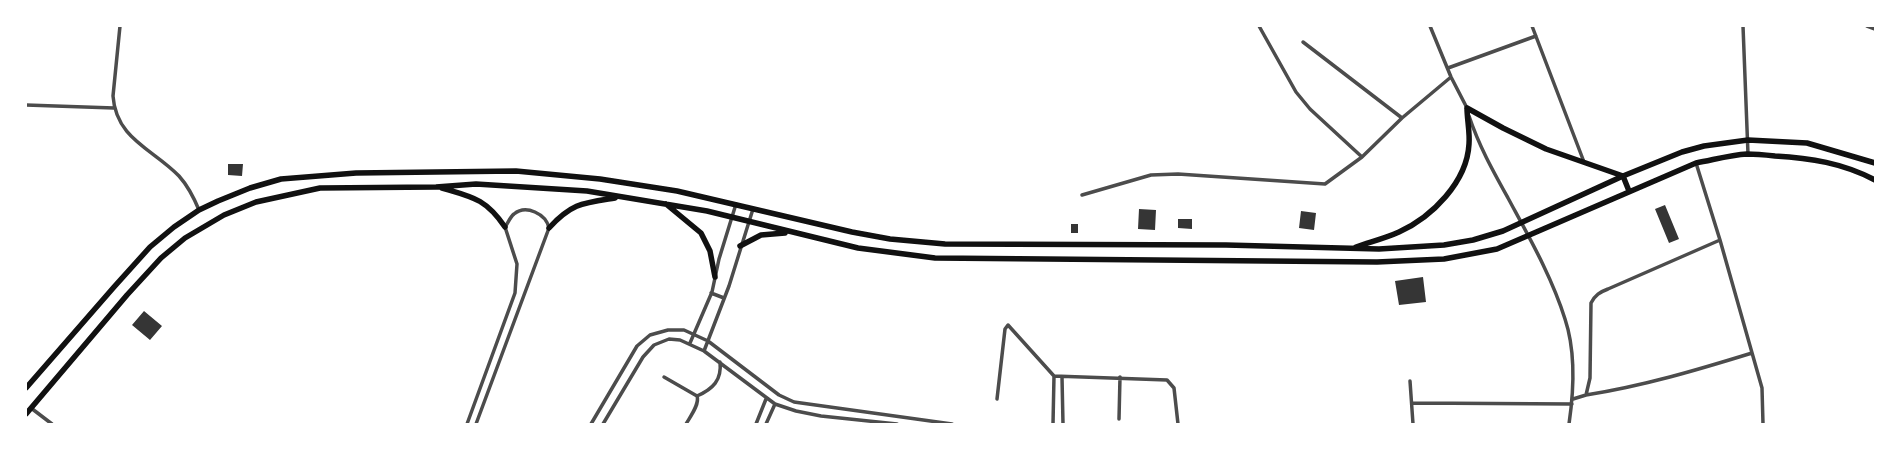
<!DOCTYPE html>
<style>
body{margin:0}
#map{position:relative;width:1901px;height:450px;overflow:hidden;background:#fff;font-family:"Open Sans",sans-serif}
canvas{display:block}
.frame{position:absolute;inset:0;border:27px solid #fff;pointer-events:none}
</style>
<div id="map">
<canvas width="1901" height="450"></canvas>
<div class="frame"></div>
</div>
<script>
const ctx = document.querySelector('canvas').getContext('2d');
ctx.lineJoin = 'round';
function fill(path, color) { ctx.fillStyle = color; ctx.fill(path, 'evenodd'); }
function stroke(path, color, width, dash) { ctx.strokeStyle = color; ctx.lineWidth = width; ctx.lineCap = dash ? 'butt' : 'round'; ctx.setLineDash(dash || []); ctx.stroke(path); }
fill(new Path2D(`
 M228 164H243L242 176 228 175Z
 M1665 205 1679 239 1669 243 1655 209Z
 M1139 209 1156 210 1155 230 1138 229Z
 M1301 211 1316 213 1314 230 1299 228Z
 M1178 219H1192V229L1178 228Z
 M1071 224H1078V233H1071Z
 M1423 277 1426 302 1399 305 1395 281Z
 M144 311 162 326 150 340 132 325Z`), '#353535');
stroke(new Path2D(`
 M120 26 113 96C116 139 153 149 179 176 188 186 194 198 199 210
 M1259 26 1296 92 1310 109 1362 157
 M1430 26 1451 77 1467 108
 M1532 26 1584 162
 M1743 26 1748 154
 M1867 26 1875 29
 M1303 42 1402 118
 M1448 68 1536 36
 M26 105 114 108
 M1469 116C1479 146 1493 171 1508 198 1529 237 1552 277 1565 319 1576 352 1574 390 1569 424
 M1696 163 1720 240 1762 388 1763 424
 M1082 195 1151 175 1178 174 1325 184 1362 157 1402 118 1451 77
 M711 293 724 298
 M690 343 712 292 719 259 736 204
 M704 351 729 286 753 209
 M664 377 697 396C700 404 690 417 686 424
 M1062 377 1063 424
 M1410 381 1413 424
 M1586 395C1643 386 1697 370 1752 353
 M697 396C713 389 722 380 720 362
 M997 399 1005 329 1008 325 1054 376 1167 380 1174 388 1178 424
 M1573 399 1586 395 1590 378 1591 303C1595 295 1600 292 1608 289L1720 240
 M1412 403 1572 404
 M31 408 52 424
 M1119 419 1120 377
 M467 424 515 293 517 264 505 227C508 223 510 217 514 214 526 204 546 214 549 228L476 424
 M591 424 637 346 650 335 668 330H684L708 341 779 395 794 402 952 424
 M603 424 643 357 654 345 669 339 680 340 704 351 775 404 796 411 821 416 897 424
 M756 424 766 399
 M766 424 775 404
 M1053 424 1054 376`), '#4c4c4c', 3.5);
stroke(new Path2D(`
 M1467 108 1503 128 1546 149 1623 176 1629 191
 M442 188C473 197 486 199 505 227
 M666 204 701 233 710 251 715 277
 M549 228C572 203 583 203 615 198
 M740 246 761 235 785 233
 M1356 247C1370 242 1386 238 1399 232 1432 217 1467 182 1469 144 1470 133 1467 119 1467 108
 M26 388 114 287 150 247 174 227 199 210 218 201 250 188 281 179 356 173 516 171 600 179 677 191 852 232 890 239 945 244 1226 245 1379 249 1444 245 1473 240 1503 231 1623 176 1682 152 1704 146 1748 140 1807 143 1875 163
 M26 414 127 295 161 258 185 238 224 215 256 202 320 188 436 187 476 184 587 191 707 211 858 248 935 258 1377 262 1444 259 1497 249 1696 163C1713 160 1730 155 1747 154 1756 154 1766 155 1775 156 1810 158 1843 163 1875 180`), '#111', 5.5);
</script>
